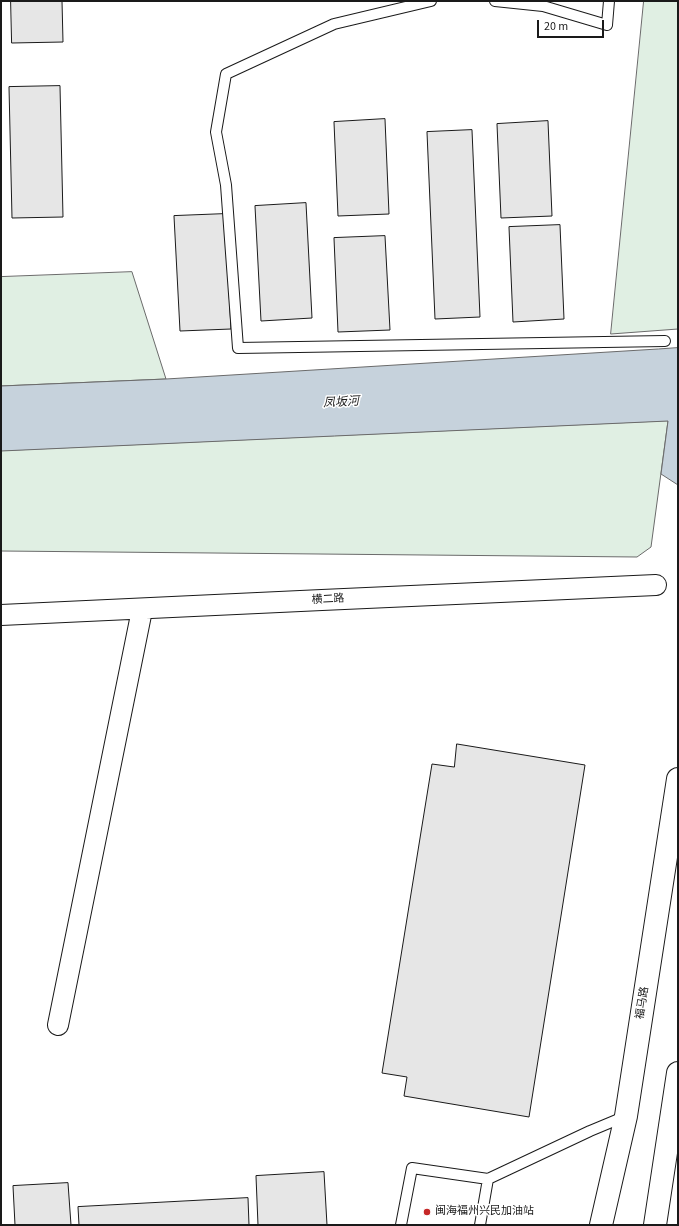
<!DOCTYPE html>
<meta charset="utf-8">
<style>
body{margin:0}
#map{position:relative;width:679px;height:1226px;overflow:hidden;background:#fff;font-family:"Source Sans 3",sans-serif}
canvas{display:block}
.frame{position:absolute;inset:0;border:2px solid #1a1a1a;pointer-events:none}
.scale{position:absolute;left:537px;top:20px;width:67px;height:18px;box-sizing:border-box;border:2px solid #1a1a1a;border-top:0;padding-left:5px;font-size:12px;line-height:14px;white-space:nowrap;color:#1a1a1a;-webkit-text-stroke:3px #fff;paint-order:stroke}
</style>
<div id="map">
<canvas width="679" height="1226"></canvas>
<div class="frame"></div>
<div class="scale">20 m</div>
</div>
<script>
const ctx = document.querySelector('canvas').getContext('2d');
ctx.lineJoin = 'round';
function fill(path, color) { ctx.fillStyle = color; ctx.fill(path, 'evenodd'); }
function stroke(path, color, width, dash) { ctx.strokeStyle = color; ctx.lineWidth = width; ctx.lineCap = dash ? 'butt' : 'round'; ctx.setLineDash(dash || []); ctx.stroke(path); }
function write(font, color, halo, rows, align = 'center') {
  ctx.font = font + ' "Source Sans 3","Noto Sans SC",sans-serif'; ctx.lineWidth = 3; ctx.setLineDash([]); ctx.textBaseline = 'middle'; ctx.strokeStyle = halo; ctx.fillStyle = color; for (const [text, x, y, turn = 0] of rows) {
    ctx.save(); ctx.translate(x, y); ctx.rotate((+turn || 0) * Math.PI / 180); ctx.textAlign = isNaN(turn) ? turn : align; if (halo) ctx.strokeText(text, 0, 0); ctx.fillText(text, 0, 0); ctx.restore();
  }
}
const green = new Path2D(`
 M644 1H678V329L611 334Z
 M132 272 166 379 1 386V277Z
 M668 421 651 547 637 557 1 551V451Z`);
fill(green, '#e0efe3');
stroke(green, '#6a6a6a', 1);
const water = new Path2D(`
 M678 348V485L661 474 668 421 1 451V386L166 379 658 349Z`);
fill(water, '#c6d2dc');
stroke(water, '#6a6a6a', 1);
const building = new Path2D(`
 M11 1H62L63 42 12 43Z
 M60 86 63 217 12 218 9 87Z
 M385 119 389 214 338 216 334 122Z
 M548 121 552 216 501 218 497 124Z
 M472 130 480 317 435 319 427 132Z
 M306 203 312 318 261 321 255 206Z
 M225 214 231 329 180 331 174 216Z
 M560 225 564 319 513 322 509 227Z
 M385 236 390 330 338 332 334 238Z
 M457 744 585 765 529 1117 404 1096 407 1077 382 1073 432 764 454 767Z
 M324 1172 327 1225H258L256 1176Z
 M68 1183 71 1225H15L13 1186Z
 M248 1198 249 1225H79L78 1207Z`);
fill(building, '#e6e6e6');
stroke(building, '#1a1a1a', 1);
const service = new Path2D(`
 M431 1 334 24 226 74 216 132 226 185 238 348 665 341
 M495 1 543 6 607 25 609 1
 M401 1225 412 1168 488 1179
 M480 1225 488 1179 590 1131 626 1116`);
const minor = new Path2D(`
 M1 615C219 606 438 593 656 585
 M58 1025 142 610`);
const primary = new Path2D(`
 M601 1225 626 1116 678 779
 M655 1225 678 1073`);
stroke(service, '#1a1a1a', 12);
stroke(minor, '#1a1a1a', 22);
stroke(primary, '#1a1a1a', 24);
stroke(service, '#fff', 10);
stroke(minor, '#fff', 20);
stroke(primary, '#fff', 22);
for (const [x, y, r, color] of [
 [427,1212,4,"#c62828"]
]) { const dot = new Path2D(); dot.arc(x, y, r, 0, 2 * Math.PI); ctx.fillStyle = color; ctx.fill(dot); stroke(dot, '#fff', 1.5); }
write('11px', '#1a1a1a', '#fff', [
 ["横二路",328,600,-3],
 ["福马路",643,1003,-81]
]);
write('11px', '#1a1a1a', '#fff', [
 ["闽海福州兴民加油站",435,1212]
], 'left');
write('italic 12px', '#1a1a1a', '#fff', [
 ["凤坂河",341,403,-3]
]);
</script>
